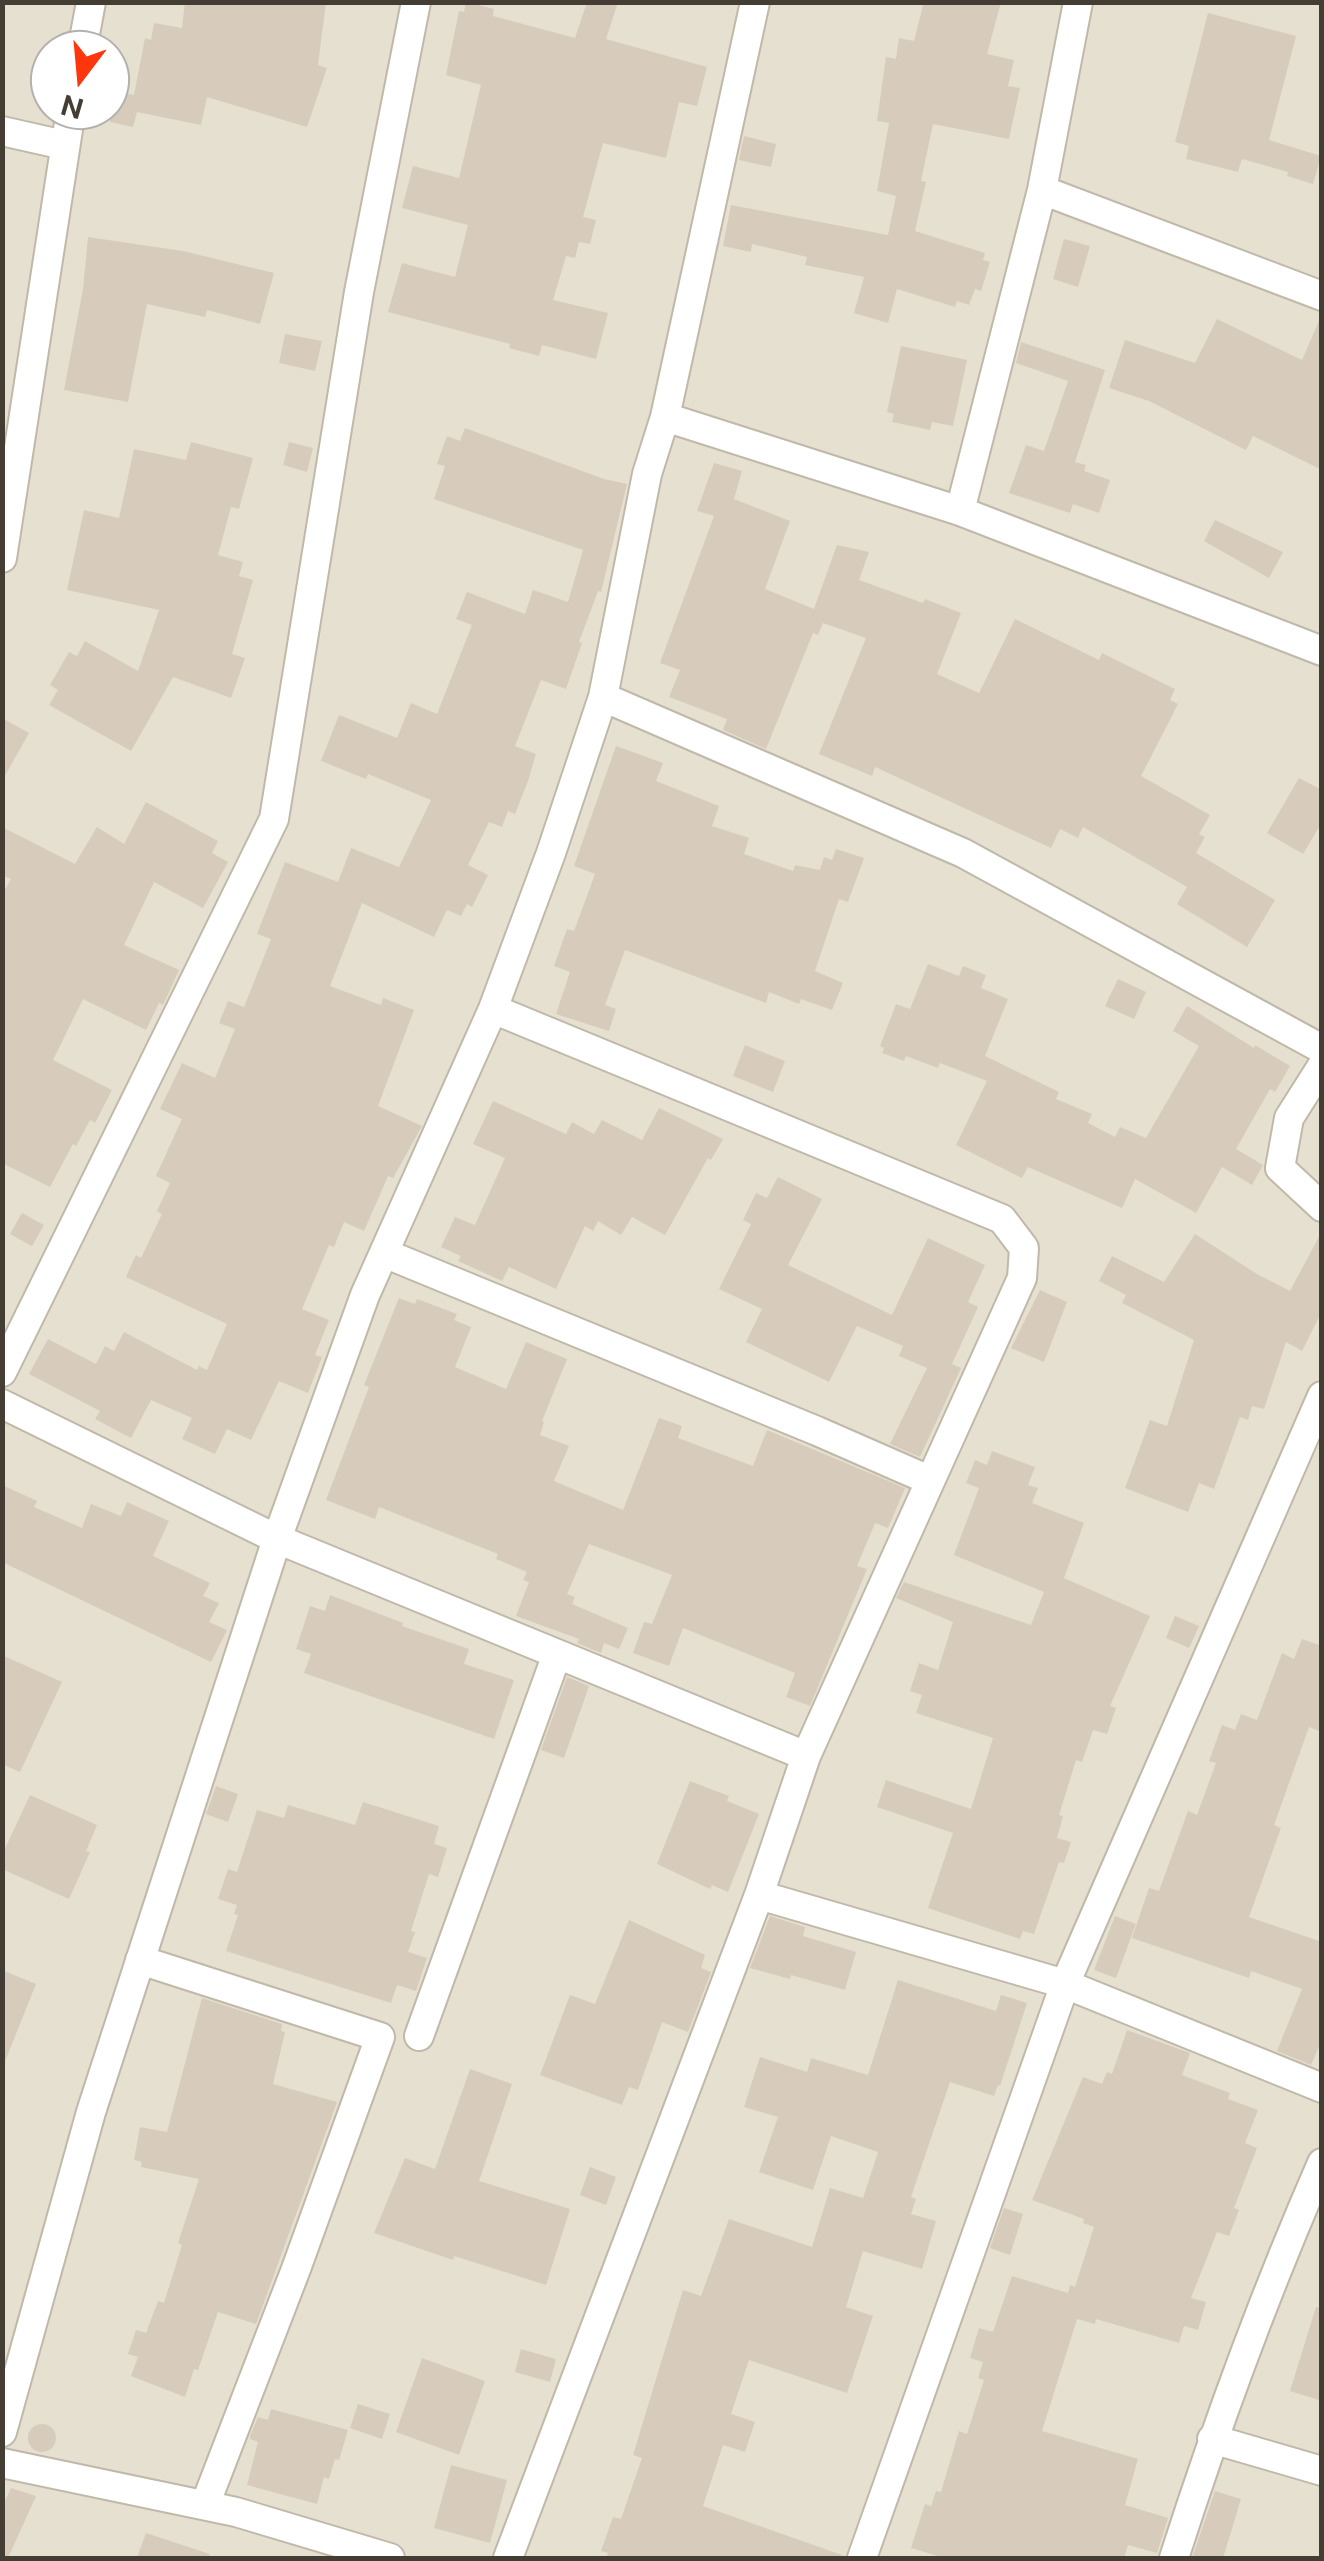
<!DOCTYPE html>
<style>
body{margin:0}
#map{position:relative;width:1324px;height:2561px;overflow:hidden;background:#f2eee3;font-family:"Public Sans",sans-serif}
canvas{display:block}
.frame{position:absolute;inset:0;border:5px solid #443d33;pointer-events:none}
.north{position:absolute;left:30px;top:30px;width:100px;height:100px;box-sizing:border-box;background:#fff;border:2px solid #b4b1ad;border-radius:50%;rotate:196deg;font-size:28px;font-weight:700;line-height:40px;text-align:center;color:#443d33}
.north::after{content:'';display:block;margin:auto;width:35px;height:45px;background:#ff350d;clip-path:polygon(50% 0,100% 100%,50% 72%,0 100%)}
</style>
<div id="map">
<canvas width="1324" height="2561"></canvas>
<div class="frame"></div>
<div class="north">N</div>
</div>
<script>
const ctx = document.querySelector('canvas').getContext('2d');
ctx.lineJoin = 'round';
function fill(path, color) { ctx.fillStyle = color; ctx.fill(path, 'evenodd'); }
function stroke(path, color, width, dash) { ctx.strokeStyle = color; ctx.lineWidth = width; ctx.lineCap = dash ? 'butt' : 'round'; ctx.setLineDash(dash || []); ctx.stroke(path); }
fill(new Path2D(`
 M3 3H1321V2558H3ZM50 50H110V110H50Z`), '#e6e0d0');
fill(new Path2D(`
 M185 2H326L318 65 327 68 307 127 207 97 201 125 137 112 133 127 110 122V90L134 95 145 38 151 40 154 23 182 28Z
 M466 2 494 9 493 16 575 38 587 2H618L606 39 707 67 697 106 679 102 666 158 603 143 583 217 596 220 590 244 579 242 575 258 566 256 553 300 608 313 596 359 542 345 539 356 509 348 510 344 388 312 402 263 455 277 468 225 402 208 413 166 459 178 481 85 446 75 459 11 464 12Z
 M924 2H1001L987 54 1014 60 1008 86 1020 88 1009 139 933 124 921 181 926 182 915 231 985 253 983 260 990 262 981 291 975 289 969 305 957 301 955 307 897 289 888 323 854 313 864 277 805 265 807 257 752 244 751 252 723 246 731 205 888 235 896 196 877 191 889 123 877 121 886 57 896 59 899 38 914 41Z
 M1208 13 1296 36 1269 140 1321 156 1313 184 1287 176 1288 172 1242 159 1238 172 1186 159 1189 146 1175 142Z
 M744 136 776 144 771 167 739 160Z
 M88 237 183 251 274 273 260 324 207 310 205 317 147 304 128 402 64 390 83 289Z
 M1064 239 1090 246 1078 287 1053 279Z
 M1322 314V470L1253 436 1246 450 1149 401 1109 388 1125 340 1195 363 1217 319 1302 360Z
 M285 334 322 341 315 371 279 363Z
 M1021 342 1105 370 1075 462 1086 465 1084 471 1110 480 1099 513 1073 504 1070 513 1009 493 1026 445 1044 451 1068 381 1016 363Z
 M901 346 967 360 953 426 932 422 930 430 892 422 894 414 887 412Z
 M465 428 604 479 627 484 601 592 598 591 579 642 582 643 566 689 541 680 515 746 536 754 528 781 515 814 508 811 502 827 489 822 468 865 488 875 472 907 467 904 461 916 447 910 434 937 362 903 332 981 330 986 381 1005 383 998 414 1010 378 1106 422 1126 393 1178 388 1176 364 1231 344 1222 334 1247 329 1245 302 1309 329 1320 315 1355 322 1357 308 1393 279 1381 251 1440 227 1429 215 1454 182 1439 192 1418 151 1400 131 1438 95 1419 100 1411 29 1374 48 1339 96 1364 105 1346 114 1351 124 1332 197 1370 199 1366 207 1370 227 1324 126 1277 136 1255 141 1258 162 1214 157 1211 170 1183 156 1176 182 1119 160 1109 182 1063 215 1078 235 1029 219 1023 228 1001 244 1007 271 939 257 934 285 862 338 882 351 848 399 867 431 800 368 774 366 779 321 761 339 715 397 738 411 703 437 714 472 625 456 619 467 592 525 614 533 590 568 602 583 550 434 499 445 466 437 464 447 436 460 441Z
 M191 442 253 458 239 509 231 507 218 555 243 562 239 576 253 580 232 654 245 658 231 698 173 677 131 751 49 705 58 690 50 685 69 652 77 656 85 641 138 671 159 610 67 590 84 510 119 518 134 449 186 460Z
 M289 442 313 448 307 472 283 465Z
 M714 463 742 471 734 499 790 521 765 589 814 609 837 545 869 552 859 580 923 603 925 599 961 613 937 674 979 693 1015 619 1099 660 1102 653 1175 689 1170 700 1178 704 1141 776 1210 815 1199 834 1205 837 1196 853 1275 900 1247 947 1177 904 1187 887 1083 827 1078 838 1060 829 1051 848 875 767 872 776 819 754 866 638 823 623 818 635 813 633 766 749 723 730 727 719 669 697 680 670 660 663 714 516 697 511Z
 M1215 520 1283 552 1269 578 1204 541Z
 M2 718 29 733 2 781Z
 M616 746 663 763 656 781 719 806 712 826 749 838 744 854 793 871 795 865 820 870 824 857 832 860 836 849 864 858 848 902 839 899 815 971 843 983 832 1010 801 999 799 1004 769 992 766 1003 625 950 605 1005 616 1009 609 1031 556 1014 570 972 554 966 567 929 574 931 595 874 574 866Z
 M1299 778 1322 790V822L1303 854 1267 833Z
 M146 802 218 841 212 853 228 862 203 908 154 882 124 945 179 970 163 1005 159 1003 146 1030 83 999 53 1060 112 1090 95 1123 90 1120 76 1146 73 1144 50 1187 2 1163V895L11 879 2 875V827L75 864 97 827 124 844Z
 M928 964 959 976 963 966 986 975 981 988 1008 999 985 1056 1059 1092 1056 1099 1092 1114 1088 1123 1115 1137 1120 1127 1146 1138 1199 1046 1173 1031 1187 1006 1254 1048 1255 1045 1290 1066 1275 1092 1270 1089 1236 1149 1263 1165 1252 1185 1222 1167 1196 1213 1135 1179 1122 1208 1028 1167 1022 1178 956 1145 987 1081 940 1063 938 1068 906 1056 904 1061 882 1053 884 1048 880 1046 896 1004 910 1009Z
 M1118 979 1146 992 1134 1019 1105 1006Z
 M745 1045 785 1061 773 1092 733 1076Z
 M493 1101 566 1134 572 1122 594 1134 602 1120 642 1140 659 1108 723 1139 711 1160 708 1158 665 1235 632 1217 621 1235 598 1221 593 1231 585 1226 556 1289 509 1267 502 1281 458 1261 461 1256 441 1247 455 1217 475 1225 505 1158 473 1144Z
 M778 1177 822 1199 788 1265 892 1315 928 1238 985 1265 968 1302 978 1307 952 1364 961 1368 920 1457 890 1444 927 1368 899 1356 903 1346 857 1326 829 1382 746 1342 762 1309 719 1289 751 1224 743 1220 756 1193 767 1198Z
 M22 1213 44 1225 32 1246 10 1234Z
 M1322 1231V1311L1302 1351 1286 1342 1264 1409 1252 1406 1248 1420 1240 1417 1214 1489 1199 1483 1188 1512 1125 1488 1150 1420 1167 1426 1194 1340 1122 1303 1126 1295 1099 1281 1112 1256 1164 1282 1195 1234 1257 1274 1290 1291Z
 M1040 1290 1067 1302 1044 1362 1011 1348Z
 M399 1298 415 1304 417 1299 457 1314 454 1320 471 1327 455 1367 506 1389 526 1342 567 1359 542 1421 544 1422 540 1435 569 1446 554 1481 623 1510 659 1418 682 1426 678 1438 753 1466 767 1430 905 1488 888 1528 875 1523 857 1566 867 1569 810 1706 786 1697 795 1673 683 1628 669 1666 633 1653 644 1622 652 1624 672 1575 589 1544 567 1594 575 1597 572 1604 628 1628 619 1649 604 1643 601 1653 577 1643 579 1639 516 1616 529 1582 523 1580 527 1572 496 1559 498 1554 379 1507 375 1519 326 1500 369 1387 364 1385Z
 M992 1451 1035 1467 1028 1485 1038 1488 1032 1503 1084 1523 1064 1578 1150 1616 1110 1706 1116 1708 1107 1734 1093 1730 1082 1762 1076 1760 1059 1815 1063 1816 1057 1838 1071 1842 1064 1863 1059 1862 1034 1934 1023 1931 1020 1939 928 1908 953 1833 877 1807 886 1780 971 1809 993 1738 916 1713 922 1695 910 1691 919 1663 938 1670 953 1622 896 1598 904 1582 1031 1625 1044 1592 954 1555 979 1488 966 1483 975 1460 987 1465Z
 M2 1485 37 1501 34 1507 82 1528 91 1504 121 1516 127 1502 169 1521 153 1556 210 1583 203 1596 219 1603 209 1622 227 1630 211 1662 2 1562Z
 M330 1595 403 1623 402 1626 469 1649 464 1664 514 1680 494 1739 304 1673 311 1654 296 1649 310 1606 325 1611Z
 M1175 1616 1199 1626 1189 1648 1166 1638Z
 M1302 1639 1322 1646V1732L1309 1727 1274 1825 1281 1828 1249 1917 1322 1942V2040L1311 2065 1277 2051 1302 1989 1251 1971 1249 1978 1132 1938 1149 1888 1159 1891 1188 1811 1197 1815 1216 1763 1209 1761 1222 1725 1235 1730 1241 1714 1257 1720 1282 1653 1294 1659Z
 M2 1655 62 1682 20 1772 2 1764Z
 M567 1677 589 1686 564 1758 541 1750Z
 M690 1781 729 1796 727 1801 759 1814 728 1892 712 1885 710 1889 657 1864Z
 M216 1786 238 1794 228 1822 206 1814Z
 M30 1795 97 1825 86 1851 90 1852 69 1899 2 1869V1855Z
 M363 1802 439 1826 434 1844 447 1848 438 1877 429 1874 411 1931 415 1932 408 1952 427 1958 416 1991 397 1985 391 2003 226 1951 238 1915 234 1914 237 1905 218 1899 228 1869 237 1872 257 1810 284 1818 288 1805 355 1825Z
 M770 1916 805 1927 803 1936 856 1952 845 1990 791 1975 790 1979 750 1968Z
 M1115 1916 1136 1924 1116 1978 1094 1970Z
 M629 1920 705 1955 701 1968 711 1972 688 2032 662 2022 638 2090 629 2087 622 2105 540 2075 570 1995 595 2004Z
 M2 1970 36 1984 4 2064H2Z
 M898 1980 996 2011 1001 1995 1027 2003 1000 2086 998 2085 994 2096 950 2082 911 2197 916 2199 911 2214 936 2221 922 2269 863 2251 846 2307 873 2316 847 2393 749 2360 731 2414 755 2422 745 2452 723 2445 703 2506 842 2555V2558H606L608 2553 601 2551 613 2517 621 2519 642 2458 633 2455 683 2290 701 2296 729 2219 812 2247 830 2188 863 2198 878 2152 831 2136 813 2190 759 2172 778 2117 744 2107 760 2057 807 2072 811 2058 868 2075Z
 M202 1998 282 2024 281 2031 285 2032 273 2084 337 2102 256 2324 218 2312 198 2370 194 2369 185 2397 131 2376 138 2357 128 2354 136 2330 146 2333 158 2301 164 2303 182 2245 178 2243 199 2179 141 2167 142 2162 134 2160 140 2127 167 2132Z
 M1127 2030 1190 2053 1182 2075 1230 2093 1228 2099 1258 2110 1245 2143 1257 2148 1234 2208 1239 2210 1229 2236 1217 2232 1191 2298 1206 2302 1198 2330 1184 2326 1179 2343 1096 2319 1095 2324 1077 2319 1042 2431 1138 2459 1125 2505 1168 2518 1157 2553 1128 2545 1124 2558H944L911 2548 925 2504 931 2506 936 2491 941 2492 959 2431 967 2434 984 2380 978 2378 983 2362 970 2358 979 2328 993 2332 1012 2276 1068 2293 1070 2285 1075 2287 1094 2227 1083 2223 1084 2219 1032 2200 1083 2077 1102 2084 1107 2072 1112 2074Z
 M470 2069 512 2084 479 2181 570 2209 546 2285 454 2256 453 2260 374 2233 405 2158 435 2169Z
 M590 2167 616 2177 606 2205 580 2195Z
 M1004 2208 1023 2214 1010 2255 990 2248Z
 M1316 2307 1322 2308V2401L1290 2391Z
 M521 2349 556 2359 550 2382 515 2372Z
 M422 2358 485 2381 459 2455 396 2432Z
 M358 2404 390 2414 382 2439 350 2428Z
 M271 2409 348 2430 339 2460 335 2459 329 2479 324 2477 317 2504 247 2485 258 2442 250 2439V2436L258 2417 268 2420Z
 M28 2438a14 14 0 1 1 28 0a14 14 0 1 1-28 0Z
 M451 2465 507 2480 490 2543 434 2528Z
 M11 2488 36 2496 8 2558H2V2508Z
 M1215 2491 1241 2499 1223 2558H1192Z
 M146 2533 210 2554 209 2558H137Z`), '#d7ccbb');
const minor = new Path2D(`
 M82 50 91 2
 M2 131 64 145
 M1042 190 1322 296
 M665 417 960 511 1322 651
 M960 511 1042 190 1078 2
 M2 558 71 110
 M603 697 963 853 1322 1049
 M493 1009 1002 1219 1024 1248 1022 1278 806 1756
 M1322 1066 1289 1118 1280 1168 1322 1207
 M384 1253 817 1431 929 1480
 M2 1372 274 819 359 292 416 2
 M2 1404 277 1539 365 1295 493 1009 551 853 603 697 647 474 665 417 755 2
 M759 1895 1065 1984 1322 2088
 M140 1960 380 2037 296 2269 205 2505
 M419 2036 557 1654
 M2 2432 91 2112 277 1539 806 1756 759 1895 508 2558
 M1212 2439 1322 2471
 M2 2463 236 2512 390 2558
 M862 2558 1065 1984 1322 1396
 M1174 2558C1217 2424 1265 2293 1322 2163`);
stroke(minor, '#c0b8a8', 32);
stroke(minor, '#fff', 28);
</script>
